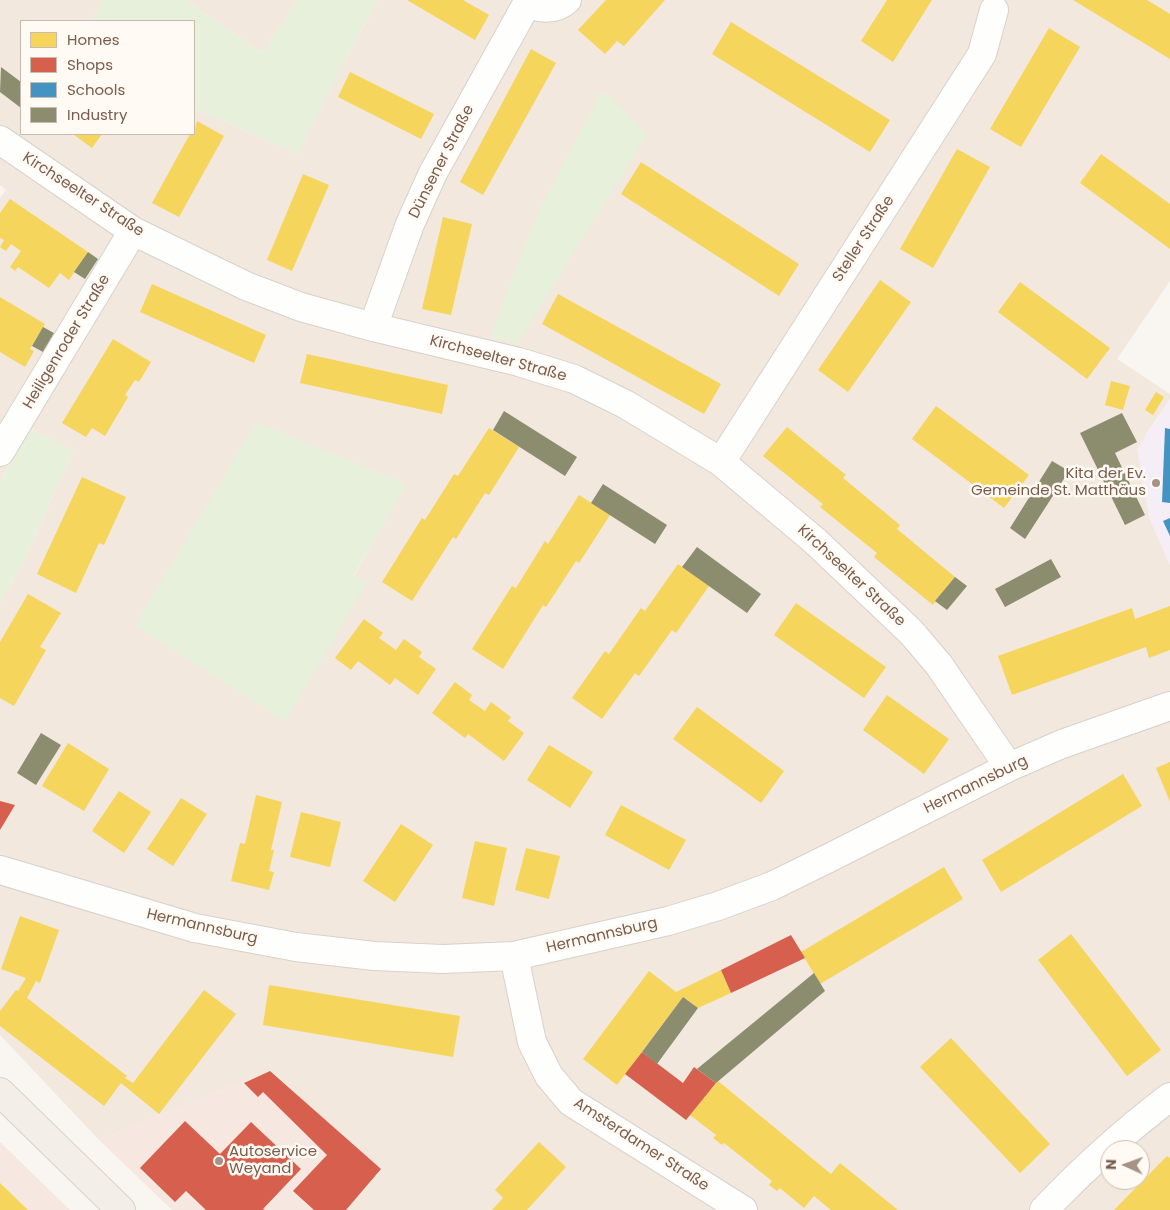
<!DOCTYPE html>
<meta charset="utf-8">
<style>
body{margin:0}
#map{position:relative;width:1170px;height:1210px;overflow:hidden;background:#f9f5f0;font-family:Poppins,sans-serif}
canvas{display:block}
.legend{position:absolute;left:20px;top:20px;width:175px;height:115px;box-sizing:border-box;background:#fffaf3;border:1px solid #cabbb1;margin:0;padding:6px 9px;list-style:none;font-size:15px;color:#7a5c4d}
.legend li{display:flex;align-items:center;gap:10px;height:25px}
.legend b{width:25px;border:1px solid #cabbb1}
.north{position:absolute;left:1100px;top:1140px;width:50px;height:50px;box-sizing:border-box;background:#fffaf3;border:1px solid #cabbb1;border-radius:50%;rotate:272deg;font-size:14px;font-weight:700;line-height:20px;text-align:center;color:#7a5c4d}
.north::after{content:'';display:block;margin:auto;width:18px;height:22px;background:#a69286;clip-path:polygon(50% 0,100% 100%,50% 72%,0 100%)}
</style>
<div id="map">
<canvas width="1170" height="1210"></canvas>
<ul class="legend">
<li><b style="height:14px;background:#f6d55c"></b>Homes</li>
<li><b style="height:14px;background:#d6604d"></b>Shops</li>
<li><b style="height:14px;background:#4393c3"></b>Schools</li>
<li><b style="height:14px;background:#8c8c6e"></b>Industry</li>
</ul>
<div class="north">N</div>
</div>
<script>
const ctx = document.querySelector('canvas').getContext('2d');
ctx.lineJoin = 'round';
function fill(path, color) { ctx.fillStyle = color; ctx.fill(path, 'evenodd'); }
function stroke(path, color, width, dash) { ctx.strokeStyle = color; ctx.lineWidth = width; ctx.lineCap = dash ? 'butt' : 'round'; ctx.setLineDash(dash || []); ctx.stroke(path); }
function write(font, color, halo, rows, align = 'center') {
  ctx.font = font + ' Poppins,sans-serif'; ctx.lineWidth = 5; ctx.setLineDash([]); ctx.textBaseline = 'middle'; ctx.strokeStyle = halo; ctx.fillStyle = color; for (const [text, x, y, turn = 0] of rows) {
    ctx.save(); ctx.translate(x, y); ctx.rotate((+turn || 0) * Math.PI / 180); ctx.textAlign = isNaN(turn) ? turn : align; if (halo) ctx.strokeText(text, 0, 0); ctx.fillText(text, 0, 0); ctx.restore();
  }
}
fill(new Path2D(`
 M0 0H104L90 21H21V134H194V108L298 154 346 58 378 0H1170V281L1117 359 1170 394V399L1146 434 1149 517 1170 565V1210H345L270 1071 99 1140 0 1035V603L24 560 73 451 29 428 0 482V198L6 190 0 185ZM406 484 354 576 367 583 135 625ZM1110 1150H1140V1180H1110Z
 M186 0H298L262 53Z`), '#f2e8de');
fill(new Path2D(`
 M270 1071 381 1169 345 1210H172L99 1140Z
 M0 1142 70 1210H0Z`), '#f6e8e1');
fill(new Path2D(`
 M1170 399V565L1149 517 1137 449Z`), '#f6eef6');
fill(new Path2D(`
 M104 0H186L262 53 298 0H378L346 58 298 154 194 108V21H90Z
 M601 92 611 96 647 135 518 343 490 338 524 246 542 205Z
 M256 422 407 484 354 575 367 583 285 722 135 625Z
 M29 428 73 451 24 560 0 603V482Z`), '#e7f0db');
fill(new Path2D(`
 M407 0H463L489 15 475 40Z
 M606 0H665L624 46 617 41 605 54 578 30Z
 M887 0H932L893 62 861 41Z
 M1073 0H1147L1167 12 1170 14V59Z
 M731 22 890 120 870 152 712 54Z
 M1049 28 1080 47 1021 147 990 129Z
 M531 49 556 63 483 195 460 182Z
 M350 72 434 114 421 139 338 97Z
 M197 121 224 136 179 217 152 203 190 134H194Z
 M73 134H102L92 148Z
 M957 149 990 167 933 268 900 249Z
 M1101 154 1170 204V249L1080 183Z
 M641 162 799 264 779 296 621 194Z
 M303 174 329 185 292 271 267 260Z
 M10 199 88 252 69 280 60 273 49 288 18 267 15 271 10 267 21 251 11 244 6 251 0 247 4 240 0 238V213Z
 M443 217 472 224 451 315 422 309Z
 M880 280 911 302 848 392 818 370Z
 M1020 282 1110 348 1087 379 998 312Z
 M152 284 266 335 254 363 140 312Z
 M558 294 721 384 704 414 542 324Z
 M0 297 45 324 30 349 34 351 25 367 0 352Z
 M113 339 151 362 139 382 135 380 125 395 128 397 105 436 92 428 86 437 62 423Z
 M307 354 448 385 442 414 300 383Z
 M1111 381 1130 386 1123 410 1105 405Z
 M1156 392 1164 397 1153 415 1145 410Z
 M936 406 1029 475 1004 508 912 439Z
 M787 427 846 475 843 478 900 525 897 529 955 577 933 605 874 557 877 553 820 507 823 504 763 456Z
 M489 428 519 447 489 495 485 493 456 539 453 537 412 601 382 582 422 518 425 520 454 474 458 476Z
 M82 477 126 497 104 545 99 543 76 593 37 574Z
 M579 495 610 515 579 563 576 561 546 607 543 605 503 669 472 649 512 586 516 588 545 541 548 544Z
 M678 564 709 586 676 633 672 630 639 676 635 673 602 719 572 698 605 651 609 654 641 608 645 611Z
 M28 594 61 613 40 647 46 650 14 706 0 698V642Z
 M796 603 886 667 864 698 774 635Z
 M1170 606V650L1149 658 1146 647 1012 695 998 656 1132 608 1135 619Z
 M364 619 383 633 379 638 396 650 404 639 422 652 419 657 436 669 418 695 395 678 390 685 358 661 351 670 335 658Z
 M455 682 472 695 469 700 485 711 491 702 511 717 508 721 524 733 504 761 468 734 465 738 432 713Z
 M887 695 949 739 924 774 863 730Z
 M697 707 784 771 761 803 673 739Z
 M68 743 109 769 84 811 42 786Z
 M549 745 593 772 570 808 527 780Z
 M1170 762V802L1156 768Z
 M1123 774 1142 806 1001 892 982 860Z
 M119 791 151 812 124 853 92 831Z
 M256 795 282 802 271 850H274L269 871 274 872 269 890 231 881 240 843 245 844Z
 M181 798 207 814 173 866 147 849Z
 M621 805 686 840 669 870 605 835Z
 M301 812 341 822 330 867 290 857Z
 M401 824 433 845 395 902 363 881Z
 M475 841 507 848 494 906 462 898Z
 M526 848 560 856 549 899 515 890Z
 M944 867 963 899 820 984 801 952Z
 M20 916 59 930 40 983 36 981 27 998 127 1076 125 1078 133 1083 204 990 236 1014 159 1114 121 1083 104 1106 0 1026V1011L16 990 18 991 26 978 1 969Z
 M1071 934 1161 1050 1127 1076 1038 960Z
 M721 970 731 993 698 1008 683 997 617 1085 583 1059 649 971 676 992Z
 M269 985 460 1016 453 1057 263 1025Z
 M951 1038 1050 1144 1020 1173 920 1067Z
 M718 1081 831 1174 840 1163 898 1210H831L814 1196 804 1208 780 1188 777 1191 769 1185 772 1181 724 1143 722 1145 713 1138 716 1135 690 1115Z
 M539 1142 566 1167 527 1210H492L503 1198 495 1190Z
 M1167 1156 1170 1158V1210H1114Z
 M0 1183 28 1210H0Z`), '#f6d55c');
fill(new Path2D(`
 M0 801 15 805 0 830Z
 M791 935 805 958 731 993 721 970Z
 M642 1052 683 1083 694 1067 716 1083 686 1120 625 1074Z
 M270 1071 381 1169 346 1210H314L293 1191 327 1155 263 1092 258 1097 244 1083Z
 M185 1121 220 1154 251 1122 301 1169 263 1209 265 1210H206L186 1191 175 1202 140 1168Z`), '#d6604d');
fill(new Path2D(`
 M1165 428 1170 429V503L1162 502Z
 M1170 518V536L1163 521Z`), '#4393c3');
fill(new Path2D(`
 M1 67 21 82V108L0 92Z
 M88 252 98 259 85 279 74 272Z
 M43 327 54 333 43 352 32 346Z
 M504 411 577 457 565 476 493 430Z
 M1122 413 1137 442 1115 453 1145 515 1125 525 1080 433Z
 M1052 461 1069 471 1025 539 1010 528Z
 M603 484 667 525 655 544 591 503Z
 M697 547 761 594 747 613 682 567Z
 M1051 559 1061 577 1005 607 995 589Z
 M955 577 967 586 947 610 935 601Z
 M41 733 61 745 36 785 17 773Z
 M814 973 825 991 716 1083 697 1069Z
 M683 997 698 1008 657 1064 642 1052Z`), '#8c8c6e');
const minor = new Path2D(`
 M527 4C541 8 555 11 567 0
 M0 140 133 231 246 286 301 307 373 327 519 362 574 379 625 404 721 462 815 541 911 632 939 665 1009 767
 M373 327 410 224 433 173 529 0
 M0 452 133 231
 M721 462 982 54 994 10
 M0 870 195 928 296 947 374 956 443 959 514 956 668 921 718 906 772 886 829 858 1009 767 1062 744 1170 706
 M514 956 532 1042 549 1076 571 1102 743 1210
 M1044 1210C1083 1169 1125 1131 1170 1097`);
const major = new Path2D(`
 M0 1092 121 1210`);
stroke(minor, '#d7d1cb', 30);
stroke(major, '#dad1cc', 30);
stroke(minor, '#fefefd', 28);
stroke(major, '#f3eee8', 28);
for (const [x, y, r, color] of [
 [1156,483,5,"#a69286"],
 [219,1161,5,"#a69286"]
]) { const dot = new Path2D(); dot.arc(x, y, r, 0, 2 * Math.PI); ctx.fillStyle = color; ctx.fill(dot); stroke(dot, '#fffaf3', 2); }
write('15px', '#7a5c4d', '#fffaf3', [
 ["Dünsener Straße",442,162,-63],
 ["Kirchseelter Straße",83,195,33],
 ["Steller Straße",864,239,-57],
 ["Heiligenroder Straße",67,342,-59],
 ["Kirchseelter Straße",498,359,15],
 ["Kirchseelter Straße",851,576,43],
 ["Hermannsburg",976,785,-26],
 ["Hermannsburg",202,927,13],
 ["Hermannsburg",602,936,-13],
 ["Amsterdamer Straße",641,1145,33]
]);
write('15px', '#7a5c4d', '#fffaf3', [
 ["Kita der Ev.",1146,474],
 ["Gemeinde St. Matthäus",1146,491],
 ["Autoservice",229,1152,"left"],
 ["Weyand",229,1169,"left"]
], 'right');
</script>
